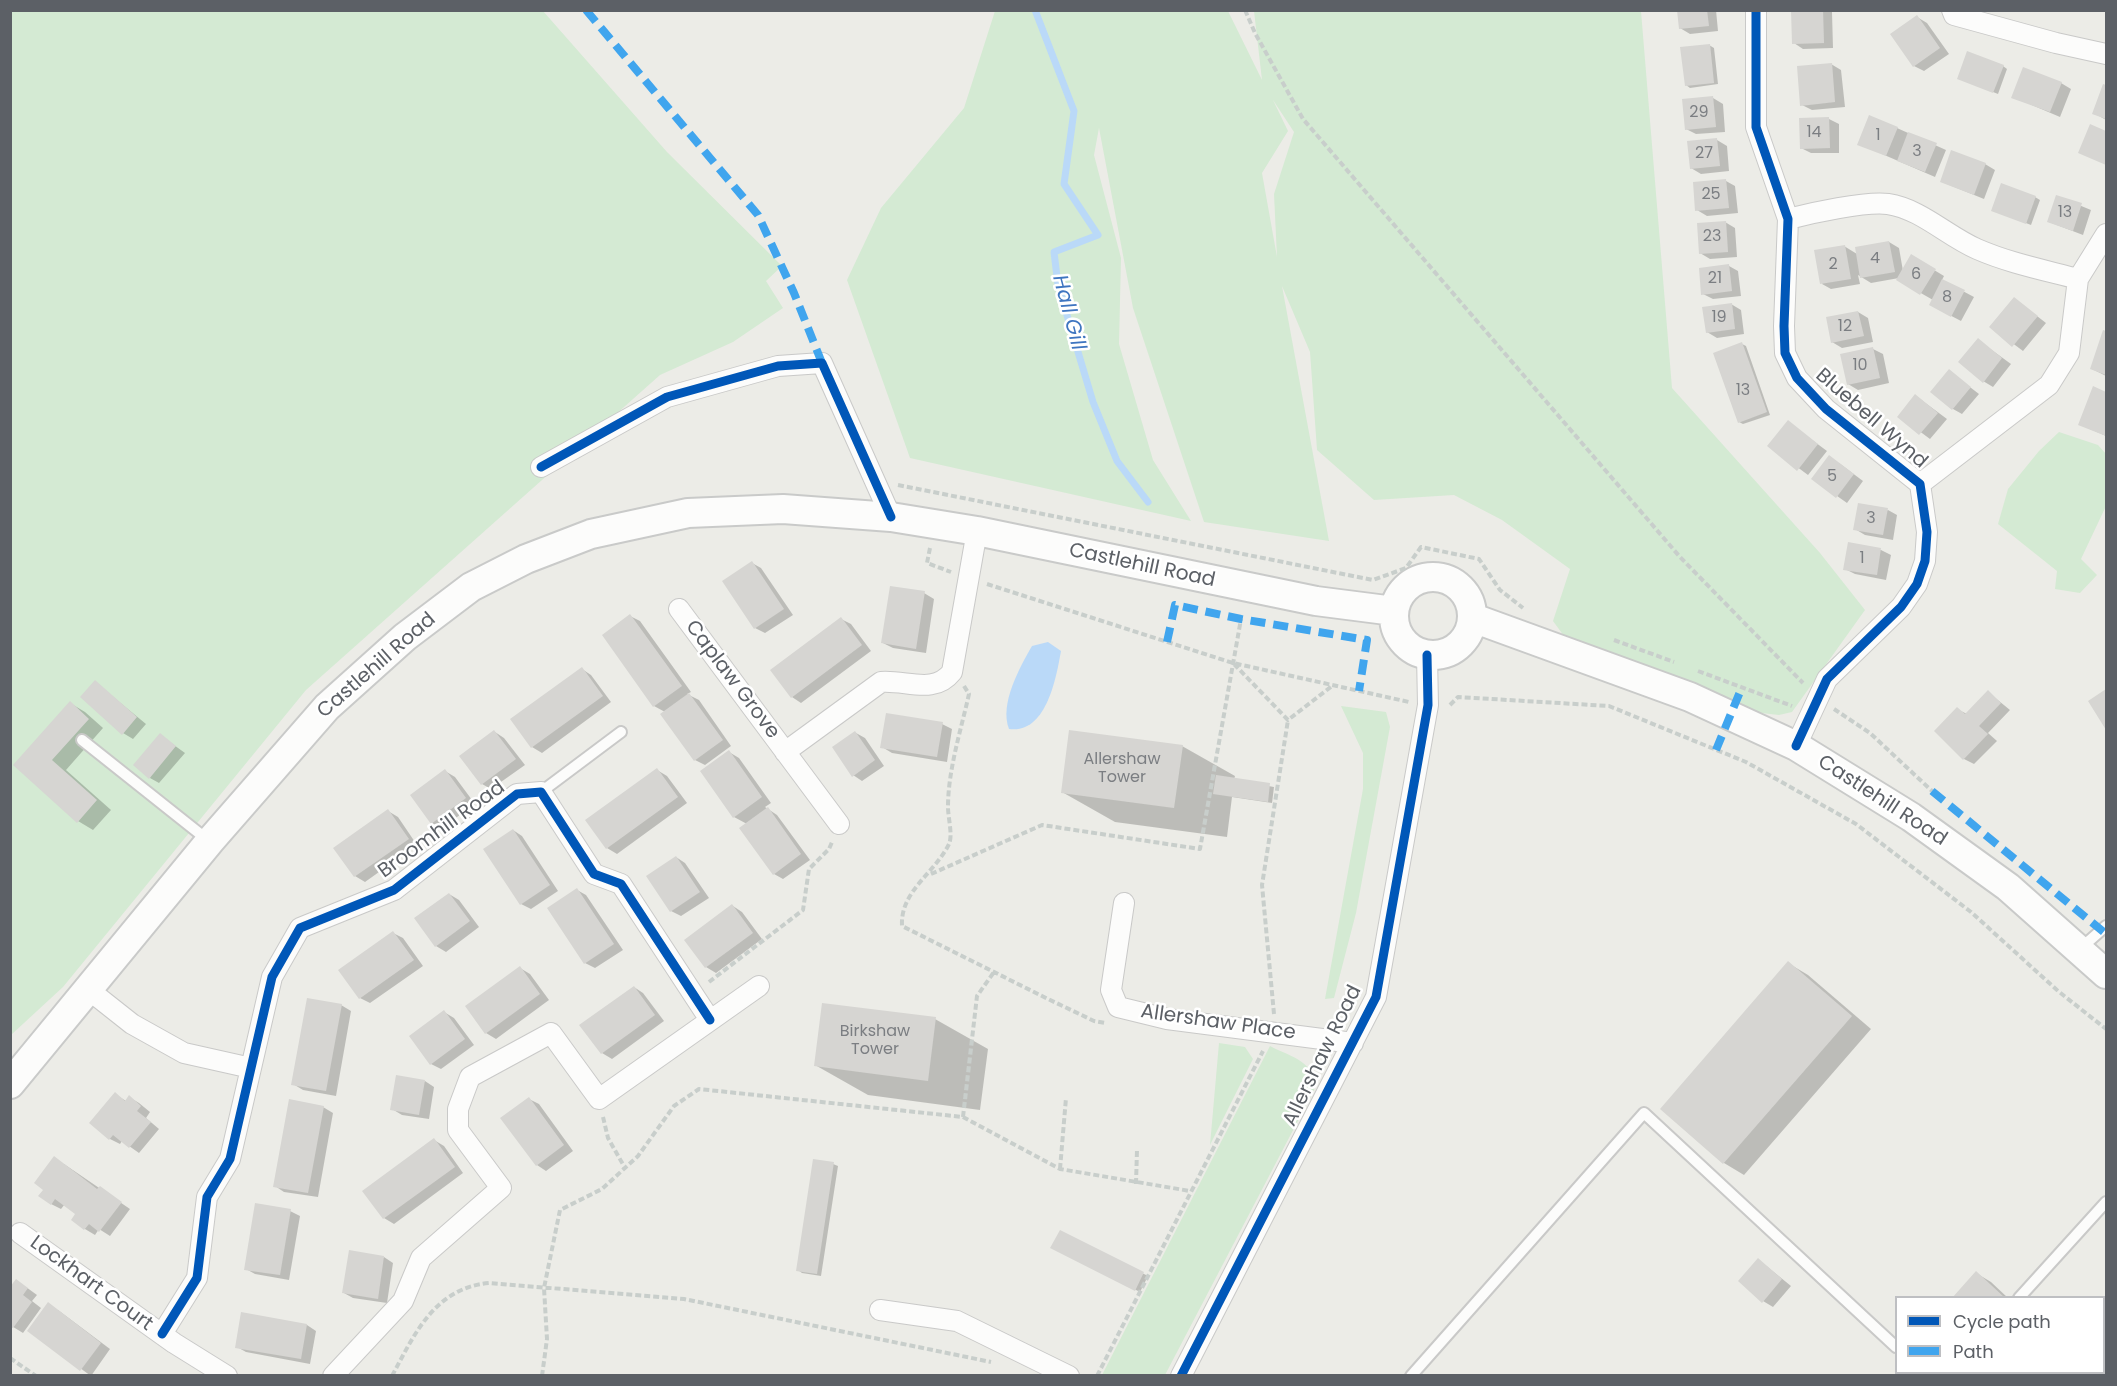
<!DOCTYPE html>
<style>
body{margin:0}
#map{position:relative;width:2117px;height:1386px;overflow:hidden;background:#ecece7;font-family:Poppins,sans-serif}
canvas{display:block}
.frame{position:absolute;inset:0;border:12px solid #5c6066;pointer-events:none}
.legend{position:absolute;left:1895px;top:1296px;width:210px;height:78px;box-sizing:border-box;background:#fff;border:2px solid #bebfc2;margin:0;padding:8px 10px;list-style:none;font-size:18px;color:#5c6066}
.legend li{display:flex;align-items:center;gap:12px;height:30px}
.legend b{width:30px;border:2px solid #bebfc2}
</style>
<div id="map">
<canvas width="2117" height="1386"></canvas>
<div class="frame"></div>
<ul class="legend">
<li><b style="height:8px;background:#0057b8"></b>Cycle path</li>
<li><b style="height:8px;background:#40a5ee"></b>Path</li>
</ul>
</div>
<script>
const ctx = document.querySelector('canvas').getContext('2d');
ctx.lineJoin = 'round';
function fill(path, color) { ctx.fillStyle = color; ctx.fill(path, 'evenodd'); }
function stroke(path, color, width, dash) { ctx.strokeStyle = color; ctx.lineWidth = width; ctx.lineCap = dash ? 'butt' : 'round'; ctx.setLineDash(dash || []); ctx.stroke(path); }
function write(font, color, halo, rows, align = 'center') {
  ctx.font = font + ' Poppins,sans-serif'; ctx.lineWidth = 5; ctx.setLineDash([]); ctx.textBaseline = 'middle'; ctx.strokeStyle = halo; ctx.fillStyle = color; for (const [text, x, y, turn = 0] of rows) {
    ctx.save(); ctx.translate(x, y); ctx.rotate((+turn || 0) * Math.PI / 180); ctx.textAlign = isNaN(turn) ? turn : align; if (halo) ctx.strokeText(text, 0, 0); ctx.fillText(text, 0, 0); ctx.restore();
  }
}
fill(new Path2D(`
 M11 11H543L667 152 782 266 766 281 783 308 733 342 660 375 306 690 63 987 11 1035Z
 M995 11H1228L1262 80 1254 11H1641L1672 388 1820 553 1865 610 1792 712 1779 715 1761 713 1679 680 1572 647 1553 621 1570 569 1502 520 1454 495 1374 500 1317 450 1310 352 1282 286 1329 541 1204 522 1133 308 1099 128 1094 155 1121 258 1119 344 1153 460 1191 521 910 458 847 280 881 208 964 108ZM1273 100 1294 132 1274 194 1277 257 1262 173 1288 131Z
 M2059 432 2098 445 2106 454V506L2081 559 2097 575 2080 593 2055 589 2057 571 1998 524 2008 489 2039 451Z
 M1341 706 1386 712 1390 727 1356 913 1334 998 1325 999 1363 789V753Z
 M1219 1043 1245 1047 1253 1059 1210 1145Z
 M1270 1046C1293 1058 1316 1061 1314 1090L1165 1375H1102Z`), '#d4ead3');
fill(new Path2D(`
 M1048 642 1061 651C1056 679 1046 734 1009 729 999 704 1020 667 1032 646Z`), '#bad9f8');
fill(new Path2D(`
 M1678 10H1716L1718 31 1690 34 1680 28Z
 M1793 10 1832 12 1833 48 1803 49 1794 43Z
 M1917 17 1927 23 1949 54 1924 71 1914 66Z
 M1709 45 1714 48 1718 84 1690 88 1686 85Z
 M1831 64 1841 70 1845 107 1812 110 1802 105Z
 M2003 66 2007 69 1998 94 1963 80Z
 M2061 83 2071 89 2060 117 2013 97Z
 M2104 86 2106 87V120L2094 113Z
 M1713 98 1723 104 1725 132 1696 134 1686 129Z
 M1829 119 1839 124V153H1811L1801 148Z
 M1897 128 1946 150 1935 177 1859 144Z
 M1717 140 1727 146 1729 171 1701 174 1691 168Z
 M1985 164 1995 170 1984 199 1942 182Z
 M1726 181 1735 186 1738 213 1707 216 1697 210Z
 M2057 196 2091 210 2083 235 2049 222Z
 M2035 197 2040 200 2031 225 1997 212Z
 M1725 222 1735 228 1737 257 1710 259 1700 253Z
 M1889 242 1899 248 1903 271 1911 256 1944 276 1942 280 1974 297 1961 321 1940 310 1933 300 1898 280 1899 278 1871 283 1858 275 1860 284 1831 289 1822 284 1844 246 1857 254Z
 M1729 266 1738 271 1741 296 1713 299 1703 294Z
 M2015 299 2046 323 2023 351 1991 327Z
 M1731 304 1741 310 1744 334 1717 338 1707 332Z
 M1858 312 1868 318 1873 342 1842 348 1832 342Z
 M2104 332 2106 333V376L2092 369Z
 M1978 340 2011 364 1993 387 1983 381Z
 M1742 344 1746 346 1770 415 1743 424 1739 422Z
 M1873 349 1883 354 1889 383 1858 390 1848 384Z
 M1949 371 1979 394 1962 414 1953 409Z
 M2094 388 2106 393V436L2090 429Z
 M1916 396 1947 419 1930 439 1899 416Z
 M1788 422 1827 451 1808 475 1769 446Z
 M1839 463 1863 481 1847 503 1813 479Z
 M1888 510 1897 515 1893 540 1865 535 1855 529Z
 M1849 544 1881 550 1891 555 1886 580 1855 574 1845 569Z
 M752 563 761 568 793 615 765 633 755 628Z
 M924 593 934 599 926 653 893 648 883 643Z
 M630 616 640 621 691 692 687 694 699 700 731 746 705 765 695 760 665 712 654 706Z
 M841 619 851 624 871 651 801 703 792 697Z
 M582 669 591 675 611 702 542 753 532 747Z
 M95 682 146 724 133 739 123 733Z
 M2106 691V727L2090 702Z
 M1988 692 2010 710 1988 733 1997 741 1974 764 1964 759 1957 709 1967 714Z
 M70 703 85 712 103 728 66 770 111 810 93 830 78 821 15 765Z
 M942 724 952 729 947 762 892 753 882 747Z
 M495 732 504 738 525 765 491 789 482 784Z
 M856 733 865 738 884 766 862 781 853 775Z
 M160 735 185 753 159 783 150 778Z
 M1182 746 1235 776 1234 780 1274 787 1272 803 1232 797 1227 837 1115 822 1062 792Z
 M729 752 739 758 771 803 765 807 777 815 810 860 783 879 774 874 747 824 734 817 702 772Z
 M657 770 667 776 687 803 617 854 607 848Z
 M445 771 455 777 475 804 442 828 432 823Z
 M388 811 398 817 417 845 365 882 355 876Z
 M513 830 522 836 558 891 531 909 521 904Z
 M676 857 685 863 709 898 681 916 671 911Z
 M577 890 586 895 623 950 595 968 585 963Z
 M449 894 459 900 479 927 446 952 436 946Z
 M733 906 742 912 762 939 716 973 706 967Z
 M393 933 403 938 423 966 370 1003 360 998Z
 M1788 963 1808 975 1871 1029 1744 1175 1724 1163 1662 1109Z
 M520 968 530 974 549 1000 496 1039 486 1033Z
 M634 987 643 993 664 1021 612 1059 602 1053Z
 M341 1005 351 1011 336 1096 303 1090 293 1084Z
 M444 1012 454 1018 474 1045 441 1069 431 1064Z
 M935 1019 988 1049 980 1110 868 1095 815 1065Z
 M425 1081 434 1087 429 1119 402 1115 392 1109Z
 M115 1094 126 1101 129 1097 139 1103 150 1112 146 1118 159 1129 139 1153 122 1141 120 1144 110 1139 91 1123Z
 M529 1099 539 1104 573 1151 546 1171 537 1165Z
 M323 1107 333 1113 318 1197 284 1192 275 1186Z
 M434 1140 444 1146 463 1173 394 1224 384 1218Z
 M64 1164 130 1209 110 1236 99 1229 95 1235 85 1229 73 1220 78 1214 65 1204 61 1209 51 1204Z
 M833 1164 838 1166 821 1276 802 1273 798 1270Z
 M290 1211 300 1216 289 1280 255 1274 246 1269Z
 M1061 1232 1148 1276 1140 1292 1052 1247Z
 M384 1257 393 1263 387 1303 353 1298 344 1293Z
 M1759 1260 1791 1286 1773 1307 1763 1301Z
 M1976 1273 1991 1282 2008 1298H1954Z
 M10 1285 26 1287 37 1295 32 1301 41 1308 23 1333 10 1325Z
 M58 1310 110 1349 91 1376 29 1331Z
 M307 1325 316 1331 310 1364 246 1352 237 1347Z`), '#0003');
stroke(new Path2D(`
 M1035 10 1074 111 1064 184 1098 235 1054 252 1058 285 1093 402 1117 461 1148 502`), '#bad9f8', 7);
fill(new Path2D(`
 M1677 10H1707L1709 26 1679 29Z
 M1791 10H1823L1824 43 1792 44Z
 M1917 15 1940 48 1913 67 1890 34Z
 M1710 44 1714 83 1685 86 1680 47Z
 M1967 51 2004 65 1993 93 1957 79Z
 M1832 63 1835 102 1800 106 1797 66Z
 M2023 67 2062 82 2050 112 2011 98Z
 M2103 84 2106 85V119L2092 114Z
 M1713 96 1716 127 1685 130 1682 99Z
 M1869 115 1898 127 1886 156 1857 145Z
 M1829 117 1830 148 1800 149 1799 118Z
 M2090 124 2106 131V165L2078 153Z
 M1908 132 1937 143 1925 172 1897 161Z
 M1717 138 1720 166 1690 169 1687 141Z
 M1951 150 1986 163 1974 195 1940 182Z
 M1726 179 1729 208 1695 211 1693 182Z
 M2001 183 2036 196 2026 224 1991 211Z
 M2056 195 2082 203 2073 231 2047 222Z
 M1726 221 1728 252 1699 254 1697 223Z
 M1889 241 1895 272 1860 278 1855 247Z
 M1845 245 1851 279 1820 284 1814 250Z
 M1911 254 1936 269 1920 295 1896 280Z
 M1729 264 1732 291 1701 295 1699 268Z
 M1942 279 1965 290 1951 317 1929 305Z
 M2014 297 2038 316 2012 347 1989 327Z
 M1732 303 1735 329 1706 333 1702 307Z
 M1858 311 1864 336 1831 343 1826 317Z
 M2103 330 2106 331V375L2090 369Z
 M1978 338 2002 358 1983 383 1958 362Z
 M1742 342 1767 412 1738 423 1713 353Z
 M1873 347 1880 378 1847 385 1840 354Z
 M1949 369 1971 387 1952 410 1930 392Z
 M2093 386 2106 392V436L2078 425Z
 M1915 394 1938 413 1919 435 1897 417Z
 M1788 420 1818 444 1797 471 1767 446Z
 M1829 455 1854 474 1836 498 1811 479Z
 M1858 503 1888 508 1883 535 1853 530Z
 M1848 542 1881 548 1877 575 1843 570Z
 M752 561 784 609 754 629 722 581Z
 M890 586 925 591 916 649 881 643Z
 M630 614 682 686 653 707 602 635Z
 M841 617 862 645 791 698 770 670Z
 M582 667 603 696 531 748 510 719Z
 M95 680 137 717 122 735 80 697Z
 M2106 689V730L2088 701Z
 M1988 690 2001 703 1979 726 1988 734 1963 760 1934 731 1957 707 1965 714Z
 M689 693 723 740 694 761 660 714Z
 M70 701 89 719 52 760 97 800 77 823 13 765Z
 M886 713 943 722 937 757 880 748Z
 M494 730 516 759 481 785 459 756Z
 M1069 730 1183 745 1174 808 1061 793Z
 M855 731 875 760 852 777 832 747Z
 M160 733 176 746 149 779 133 765Z
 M729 750 762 797 733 818 700 771Z
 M657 768 678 797 606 849 585 820Z
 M445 769 466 798 431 824 410 795Z
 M1216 775 1270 783 1268 802 1213 794Z
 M768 807 801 854 773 875 739 828Z
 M388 809 409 839 354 877 333 848Z
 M513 829 550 885 520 905 483 849Z
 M676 856 700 892 670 912 646 876Z
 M577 888 614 944 584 964 547 908Z
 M449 893 470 921 435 947 414 918Z
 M732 904 753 933 705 968 684 940Z
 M393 931 414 960 359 999 338 970Z
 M1788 961 1852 1016 1723 1164 1660 1109Z
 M520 966 540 994 485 1034 465 1006Z
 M634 986 655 1015 601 1054 579 1025Z
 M307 998 342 1004 326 1091 291 1085Z
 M822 1003 936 1017 928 1081 814 1066Z
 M444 1010 465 1039 430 1065 409 1036Z
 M396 1075 425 1080 419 1115 390 1110Z
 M115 1092 125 1101 129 1095 141 1106 137 1111 151 1122 129 1148 113 1135 109 1140 89 1123Z
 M529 1097 564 1145 536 1166 500 1118Z
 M289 1099 324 1106 308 1193 273 1187Z
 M434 1138 455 1167 383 1219 362 1191Z
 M54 1156 97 1189 100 1186 122 1202 99 1232 89 1224 84 1230 71 1220 75 1214 55 1199 51 1205 38 1196 43 1190 34 1183Z
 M813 1159 834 1162 817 1274 796 1271Z
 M255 1203 291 1209 280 1275 244 1270Z
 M1060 1230 1144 1272 1135 1291 1050 1248Z
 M349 1250 384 1256 378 1299 342 1293Z
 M1758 1258 1782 1279 1762 1303 1738 1281Z
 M1976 1271 2005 1298H1952Z
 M16 1279 28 1288 23 1295 32 1302 13 1328 10 1327V1287Z
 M48 1302 101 1343 80 1371 27 1331Z
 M241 1312 307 1324 301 1359 235 1348Z`), '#d6d5d2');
const service = new Path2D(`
 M82 740 209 841
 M541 792 621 732
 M2081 948 2106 926
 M2019 1298 2106 1202
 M1924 1372 1927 1376
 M1411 1376 1644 1113 1896 1347
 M1948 1376 1951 1372`);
const minor = new Path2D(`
 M1756 10V127L1788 219 1784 326 1785 353 1797 378 1826 409 1920 484 1927 532 1925 561 1917 584 1901 607 1827 679 1796 746
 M1952 10 1954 15 2056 43 2106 54
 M1788 219C1811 213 1866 201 1888 204 1921 209 1947 236 1977 249 2009 263 2044 270 2078 279
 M541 467 667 397 778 366 822 363 891 517
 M1920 484 2049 385 2069 353 2078 279 2106 234
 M679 609 839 824
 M785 752 881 682C907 680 934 695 952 672L977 531
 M1124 903 1111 990 1118 1007 1167 1019 1353 1043
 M89 990 132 1024 184 1053 251 1068
 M20 1233 174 1343 227 1376
 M880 1310 957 1321 1069 1376
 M162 1334 197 1278 207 1197 230 1159 272 977 300 928 394 890 517 794 541 792 594 874 621 884 710 1020
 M333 1376 403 1301 421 1258 501 1188 458 1130V1109L470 1077 551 1033 599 1099 759 986
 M1181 1376 1376 997 1428 705 1427 655`);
const secondary = new Path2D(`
 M1394 616a39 39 0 1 1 78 0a39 39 0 1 1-78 0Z
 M1473 618 1690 697 1796 746 1911 817 2008 887 2106 974
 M10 1084 210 841 327 707 405 637 471 587 526 559 591 534 688 513 783 509 891 517 977 531 1316 601 1394 611`);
stroke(service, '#c9c9c8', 14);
stroke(minor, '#c9c9c8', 22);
stroke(secondary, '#c9cac9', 32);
stroke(new Path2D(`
 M1245 10 1255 33 1303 119 1680 557 1803 683
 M898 485 1373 580 1406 568 1421 547 1479 559 1500 590 1523 608
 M930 548 927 563 951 572
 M987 584 1233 663 1409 702
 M1614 640 1674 662
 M1234 664 1288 720 1332 686
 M1698 671 1792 706
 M964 686 969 694C961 730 948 770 948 807 948 818 953 835 949 844 935 873 900 891 902 926L1048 999 1094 1021 1105 1023
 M1450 705 1458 697 1609 706 1746 762 1856 824 1971 912 2058 991 2106 1029
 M1834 709 1870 733 1932 791
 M931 874 1042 825 1200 849 1241 619
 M709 982 803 910 809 869 829 849 832 842
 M1274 1014 1262 885 1288 720
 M603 1117 608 1138 625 1168
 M963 1117 977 996 994 972
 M1060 1169 1066 1098
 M1136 1184 1137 1150
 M10 1358 36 1376
 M392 1376C415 1333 435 1288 489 1283L684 1299 991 1362
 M542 1376 547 1339 544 1288 560 1210 602 1189 638 1156 674 1106 699 1089 963 1117 1060 1169 1190 1191
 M1097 1376 1263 1051`), '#c8cecb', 4, [6, 3]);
stroke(service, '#fcfcfb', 10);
stroke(minor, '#fcfcfb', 20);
stroke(secondary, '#fcfcfb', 28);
stroke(new Path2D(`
 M586 10 758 215 794 293 822 363
 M1167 642 1175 605 1241 619 1367 640 1359 691
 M1716 750 1742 687
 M1932 791 2106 934`), '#40a5ee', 8, [15, 8]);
stroke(new Path2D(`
 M1756 10V127L1788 219 1784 326 1785 353 1797 378 1826 409 1920 484 1927 532 1925 561 1917 584 1901 607 1827 679 1796 746
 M541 467 667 397 778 366 822 363 891 517
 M162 1334 197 1278 207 1197 230 1159 272 977 300 928 394 890 517 794 541 792 594 874 621 884 710 1020
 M1181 1376 1376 997 1428 705 1427 655`), '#0057b8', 9);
write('16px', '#7b7e82', null, [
 ["29",1699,113],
 ["14",1814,133],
 ["1",1878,136],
 ["3",1917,152],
 ["27",1704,154],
 ["25",1711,195],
 ["13",2065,213],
 ["23",1712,237],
 ["4",1875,259],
 ["2",1833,265],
 ["6",1916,275],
 ["21",1715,279],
 ["8",1947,298],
 ["19",1719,318],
 ["12",1845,327],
 ["10",1860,366],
 ["13",1743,391],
 ["5",1832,477],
 ["3",1871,519],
 ["1",1862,559],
 ["Allershaw",1122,760],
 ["Tower",1122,778],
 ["Birkshaw",875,1032],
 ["Tower",875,1050]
]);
write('20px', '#5c6066', '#fff', [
 ["Bluebell Wynd",1871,419,41],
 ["Castlehill Road",1142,566,12],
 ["Castlehill Road",377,666,-41],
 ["Caplaw Grove",732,680,53],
 ["Castlehill Road",1882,801,33],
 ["Broomhill Road",442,830,-36],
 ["Allershaw Place",1218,1023,8],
 ["Allershaw Road",1323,1056,-64],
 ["Lockhart Court",91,1284,36]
]);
write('italic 21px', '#3e75c0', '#fff', [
 ["Hall Gill",1068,313,75]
]);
</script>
